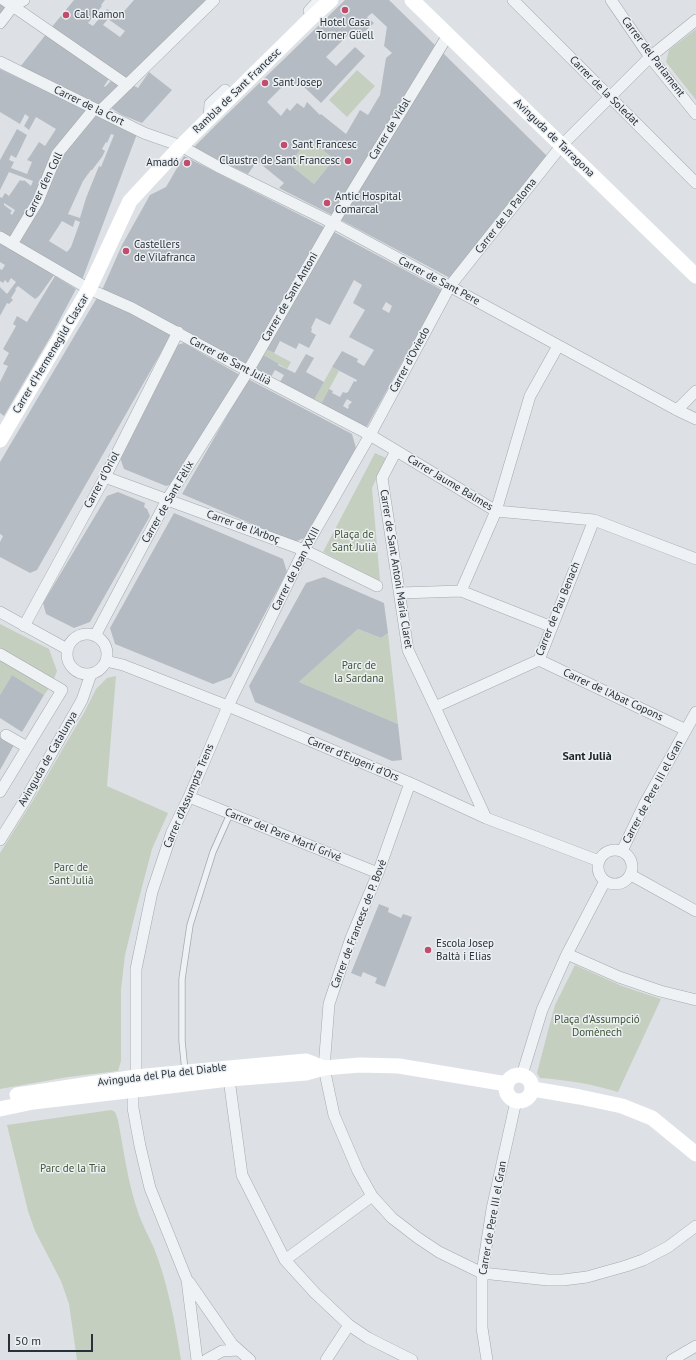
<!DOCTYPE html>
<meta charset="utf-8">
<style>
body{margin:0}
#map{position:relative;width:696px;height:1360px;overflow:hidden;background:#dde1e5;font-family:"PT Sans",sans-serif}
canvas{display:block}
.scale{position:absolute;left:8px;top:1334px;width:85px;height:18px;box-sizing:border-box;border:2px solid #28313a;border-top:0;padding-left:5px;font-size:12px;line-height:14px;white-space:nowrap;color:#28313a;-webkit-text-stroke:3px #ecf0f3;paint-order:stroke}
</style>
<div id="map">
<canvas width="696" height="1360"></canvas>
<div class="scale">50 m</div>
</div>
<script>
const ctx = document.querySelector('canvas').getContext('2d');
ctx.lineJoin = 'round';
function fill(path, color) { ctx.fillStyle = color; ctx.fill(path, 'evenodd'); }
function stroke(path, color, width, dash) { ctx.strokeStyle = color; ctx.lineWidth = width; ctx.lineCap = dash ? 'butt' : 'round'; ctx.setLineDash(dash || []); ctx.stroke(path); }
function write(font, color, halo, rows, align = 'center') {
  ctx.font = font + ' "PT Sans",sans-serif'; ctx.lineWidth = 3; ctx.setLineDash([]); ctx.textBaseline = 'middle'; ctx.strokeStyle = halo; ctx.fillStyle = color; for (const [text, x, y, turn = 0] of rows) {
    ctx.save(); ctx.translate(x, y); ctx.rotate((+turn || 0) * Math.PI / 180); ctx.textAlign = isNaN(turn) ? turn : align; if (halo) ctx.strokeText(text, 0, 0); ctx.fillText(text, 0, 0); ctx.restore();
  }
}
fill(new Path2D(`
 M696 29V100L666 62 669 50Z
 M357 70 375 86 347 117 329 100Z
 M309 139 334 159 314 184 289 164Z
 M266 349 291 362 287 369 262 354Z
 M332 367 339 371 321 404 314 400Z
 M375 453 386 458 372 488 380 581 323 552Z
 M0 624 49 649 57 671 52 684 44 695 12 675 0 695Z
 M358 629 381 638 388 633 398 724 299 682Z
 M116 676 107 786 168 813 152 849 137 906 125 955 121 990V1061L118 1071 68 1077 0 1089V853L32 802 65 745 85 711 96 689 107 678Z
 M575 965 622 986 661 999 618 1092C592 1084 567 1080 540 1078L537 1073 549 1027 555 1005Z
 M111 1110 115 1112 118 1120C124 1152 128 1184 139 1215 143 1226 149 1237 154 1248 168 1284 175 1322 181 1360H77L69 1304 61 1281 35 1231 28 1211 7 1125Z`), '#c5cfbf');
fill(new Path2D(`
 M74 0H105L101 5 102 6 88 23 93 26 107 9 119 17 134 0H206L126 82 51 28ZM108 19 125 31 120 37 103 25Z
 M345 0H389L435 45 332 214H330L279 188 284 183 257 161 248 174 193 148 217 124ZM372 13 387 27 384 46 392 53 386 58 380 95 368 115 360 110 346 134 321 114 320 115 307 102 304 108 297 103 290 111 287 108 281 116 267 102 290 79 297 87 301 84 321 103 365 56 355 47 336 66 326 57 352 31 358 38 374 23 367 17ZM309 139 334 159 314 184 289 164Z
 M0 3 7 7 0 17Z
 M47 33 110 77 104 86 105 87 113 79 122 86 98 108 20 67Z
 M442 52 547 156 450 278 341 220Z
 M0 69 84 109 86 112 12 237 8 238 0 233V197L2 198 5 193 9 196 20 180 23 181 24 180 31 186 33 181 9 172 0 190V160L17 129 27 135 16 158 11 155 9 160 14 162 11 168 27 174 32 162 27 160 30 156 39 142 45 146 56 129 36 117 29 130 24 126 29 117 25 114 20 124 0 112ZM4 203 15 210 12 215 10 213 12 211 4 205Z
 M149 72 172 90 142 123 122 115 111 108 131 84 138 88Z
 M96 113 137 134 82 280 20 245 18 241 38 211 37 210 64 154 73 140ZM111 134 114 135 101 167 99 166 86 198 80 218 68 214 83 181 91 170H92L102 157 105 151 102 149 106 142 107 143ZM75 220 80 222 71 247 67 252 49 241 62 221 73 227Z
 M184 156 326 228 246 364 102 290 122 245 150 195 166 187Z
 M334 232 442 290 366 428 321 404 329 389 333 391 332 393 340 397 343 392 346 393 348 392 354 381 356 382 357 380 332 367 342 351 358 359 357 362 364 366 374 350 349 337 365 310 353 303 362 285 354 280 330 325 316 318 311 328 312 329 311 332 316 335 309 348 299 343 296 349 280 341 274 353 266 349ZM386 302 392 306 389 313 382 309ZM347 399 352 402 348 406 349 407 348 409 343 406Z
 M0 241 54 275 39 296 35 299 18 286 15 289 16 290 11 298 13 300 9 304 7 303 0 316V287L7 294 16 282 11 278 8 283 5 280 3 283 0 281V269L2 270 5 265 0 262Z
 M55 276 76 289 51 336 4 416 0 413V382L8 366 3 364 9 353 3 349 16 326 13 324 17 316 27 322Z
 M98 296 171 335 37 570 30 573 0 557V542L3 536 0 534V462Z
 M184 343 240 375 178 482 166 486 124 469 118 452 177 345Z
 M262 354 279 364 278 365 295 373 306 354 314 358 306 372 324 382 314 400 280 382 284 375 275 370 271 377 254 369Z
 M248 379 352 434 356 448 307 537 294 542 182 494Z
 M118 492 145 503 144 507 147 509 150 516 90 622 74 628 46 614 43 603 107 496Z
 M174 513 283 559 287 572 231 677 213 684 115 644 110 628Z
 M324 577 384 603 388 633 381 638 358 629 299 682 398 724 402 760 392 761 255 702 249 686 306 583Z
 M12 675 44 695 22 732 0 718V695Z
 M0 737 14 745 0 770Z
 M379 904 389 908 388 912 401 918 403 914 412 917 385 987 375 983 377 978 363 972 361 977 351 973Z`), '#b5bbc2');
const lane = new Path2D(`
 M185 1071 182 1041V979L190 925 213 852 230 814`);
const street = new Path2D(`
 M4 0 127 85
 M513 0 696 183
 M611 0 650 57 696 114
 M309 11 319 0
 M0 23 13 6 24 0
 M0 62 144 133 181 146 217 166 333 223 677 410 696 419
 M100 111 214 0
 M209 118 210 104 225 90
 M0 237 89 289 132 308 248 371 370 435 496 511 594 520 696 559
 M12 244 38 201 57 154 94 109
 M677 410 696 391
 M396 451 382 478 408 650 435 707 486 818
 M105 477 304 550 377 586
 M461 591 496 511 530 396 558 346
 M400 593 461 591 552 627
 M0 612 67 649
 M24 626 105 477 178 332
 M67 654a20 20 0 1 1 40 0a20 20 0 1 1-40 0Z
 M95 636 167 500 248 371 333 223 448 35
 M0 654 62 690 0 792
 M539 660 686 730
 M106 661 123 665 228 706 410 783 486 818 599 861
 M435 707 539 660 594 520
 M6 735 27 747
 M410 783 378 873 351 938 329 1004 324 1068 334 1115 358 1171 372 1196 392 1218 418 1238 439 1252 482 1273 548 1280H563L587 1277 626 1266 643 1260 668 1247 696 1226
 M189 797 378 873
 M0 840 25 800 82 700 91 674
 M598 867a17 17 0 1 1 34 0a17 17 0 1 1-34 0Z
 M622 851 644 805 696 712
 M631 875 696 911
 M567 954 619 977 660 991 696 1000
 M522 1075 542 1010 567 954 605 881
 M136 1077V969L152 892 172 832 189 797 228 706 304 550 370 435 450 286 562 145 650 57 696 20
 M229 1079 242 1175 285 1260 315 1293 349 1325 368 1338 412 1360
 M133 1091V1108L140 1146 150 1188 187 1280 197 1360
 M285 1260 372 1196
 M189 1282 232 1344 250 1360
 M206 1360 222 1351 238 1350
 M326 1360 349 1325
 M487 1360 482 1328V1273L492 1209 516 1101
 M672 1360 696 1346`);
stroke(lane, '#a3a9ae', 7);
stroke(street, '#a3a9ae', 12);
stroke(lane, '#eff2f4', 5.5);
stroke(street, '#eff2f4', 11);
stroke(new Path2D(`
 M412 0 696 276
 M0 440 89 289 130 201 181 146 309 20 331 0
 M506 1088a13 13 0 1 1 26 0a13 13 0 1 1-26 0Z
 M533 1089 580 1097 622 1106 652 1118 696 1154
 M17 1095 136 1077 229 1068 306 1061 324 1068
 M0 1109 33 1102 229 1079 306 1073 324 1068 360 1065 399 1066 507 1084`), '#fff', 15);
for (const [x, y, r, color] of [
 [345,10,4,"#c14c6b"],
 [66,15,4,"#c14c6b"],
 [265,83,4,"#c14c6b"],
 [284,145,4,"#c14c6b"],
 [348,161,4,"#c14c6b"],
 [187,163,4,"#c14c6b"],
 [327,203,4,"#c14c6b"],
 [126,251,4,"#c14c6b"],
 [428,950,4,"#c14c6b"]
]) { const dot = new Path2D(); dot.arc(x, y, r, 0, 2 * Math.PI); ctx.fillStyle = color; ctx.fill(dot); stroke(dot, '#ecf0f3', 1.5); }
write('11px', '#28313a', '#ecf0f3', [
 ["Cal Ramon",74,15],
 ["Hotel Casa",345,23,"center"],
 ["Torner Güell",345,36,"center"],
 ["Sant Josep",273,83],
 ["Sant Francesc",292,145],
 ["Claustre de Sant Francesc",340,161,"right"],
 ["Amadó",179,163,"right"],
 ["Antic Hospital",335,197],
 ["Comarcal",335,210],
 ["Castellers",134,245],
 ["de Vilafranca",134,258],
 ["Escola Josep",436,944],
 ["Baltà i Elias",436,957]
], 'left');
write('11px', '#28313a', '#ecf0f3', [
 ["Carrer del Parlament",653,57,53],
 ["Rambla de Sant Francesc",237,91,-44],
 ["Carrer de la Soledat",604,91,45],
 ["Carrer de la Cort",89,106,26],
 ["Carrer de Vidal",390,129,-59],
 ["Avinguda de Tarragona",554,138,44],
 ["Carrer d'en Coll",44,185,-64],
 ["Carrer de la Paloma",506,216,-52],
 ["Carrer de Sant Pere",439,281,28],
 ["Carrer de Sant Antoni",290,297,-60],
 ["Carrer d'Hermenegild Clascar",51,354,-59],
 ["Carrer d'Oviedo",410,360,-62],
 ["Carrer de Sant Julià",230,361,28],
 ["Carrer d'Oriol",102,480,-62],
 ["Carrer Jaume Balmes",450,483,31],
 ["Carrer de Sant Fèlix",168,502,-60],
 ["Carrer de l'Arboç",243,527,20],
 ["Carrer de Joan XXIII",296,569,-63],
 ["Carrer de Sant Antoni Maria Claret",396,569,81],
 ["Carrer de Pau Benach",558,609,-68],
 ["Carrer de l'Abat Copons",613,695,25],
 ["Avinguda de Catalunya",48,759,-60],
 ["Carrer d'Eugeni d'Ors",353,759,23],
 ["Carrer de Pere III el Gran",653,792,-62],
 ["Carrer d'Assumpta Trens",189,796,-67],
 ["Carrer del Pare Martí Grivé",283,835,22],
 ["Carrer de Francesc de P. Bové",359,924,-69],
 ["Avinguda del Pla del Diable",162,1075,-7],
 ["Carrer de Pere III el Gran",493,1218,-80]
]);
write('11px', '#405537', '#ecf0f3', [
 ["Plaça de",354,535],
 ["Sant Julià",354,548],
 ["Parc de",359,666],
 ["la Sardana",359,679],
 ["Parc de",71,868],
 ["Sant Julià",71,881],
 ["Plaça d'Assumpció",597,1020],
 ["Domènech",597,1033],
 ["Parc de la Tria",73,1169]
]);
write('bold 12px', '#1a222b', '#ecf0f3', [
 ["Sant Julià",587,757]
]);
</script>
